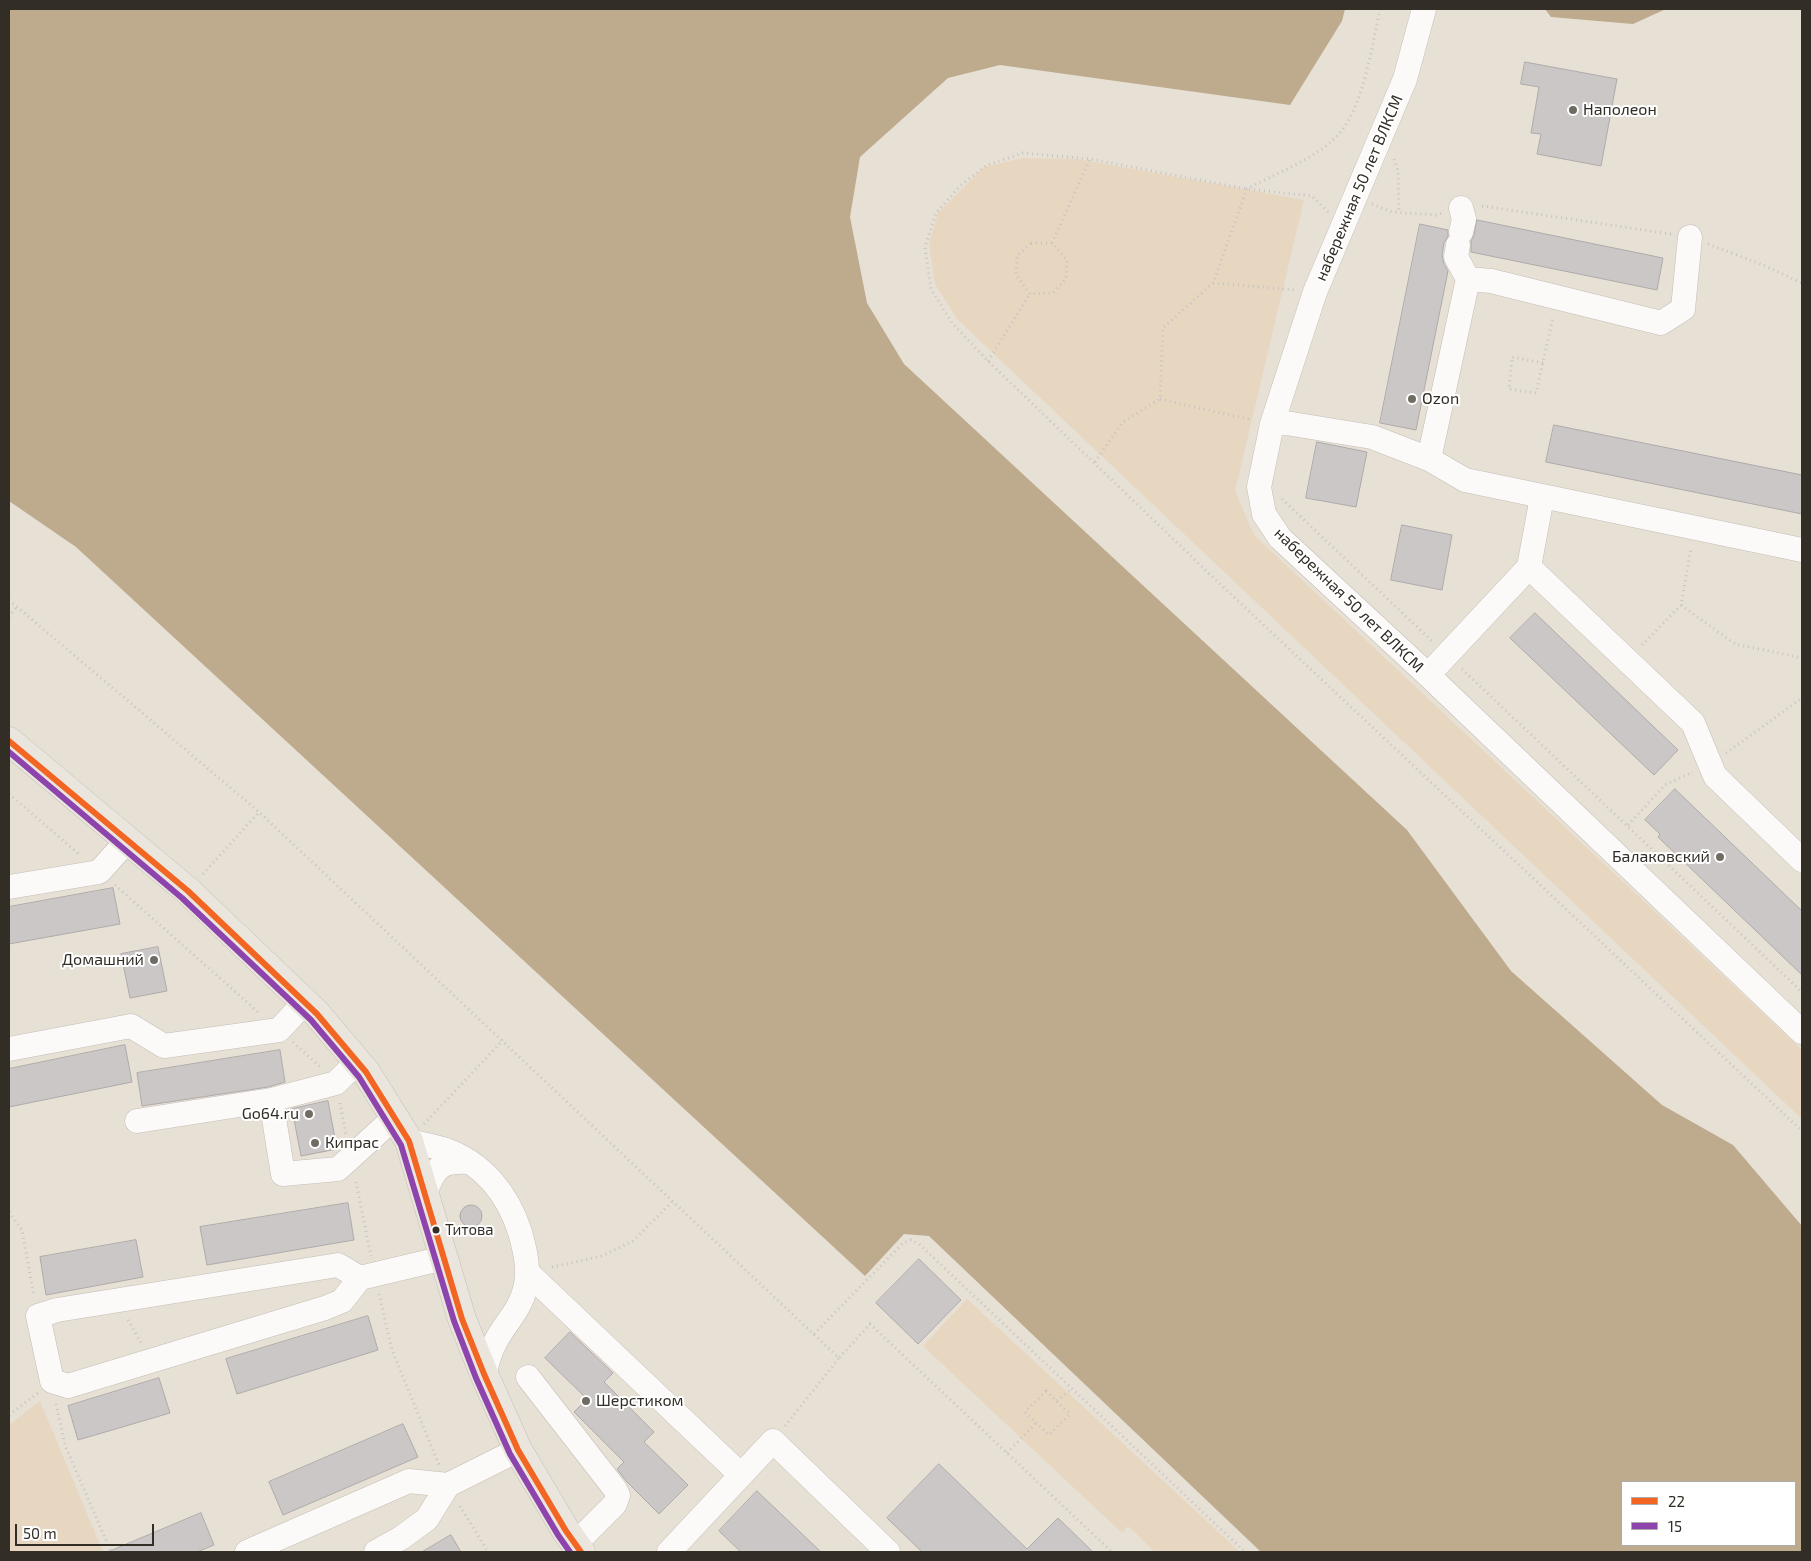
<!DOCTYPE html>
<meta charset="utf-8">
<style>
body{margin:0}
#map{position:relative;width:1811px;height:1561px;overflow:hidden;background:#e7e0d5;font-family:"Exo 2",sans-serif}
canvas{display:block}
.frame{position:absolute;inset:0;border:10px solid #322d25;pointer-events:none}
.legend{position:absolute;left:1621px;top:1481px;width:175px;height:65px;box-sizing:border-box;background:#fff;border:1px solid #adaba8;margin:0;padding:6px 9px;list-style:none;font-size:15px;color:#322d25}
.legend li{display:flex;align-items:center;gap:10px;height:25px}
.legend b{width:25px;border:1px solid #adaba8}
.scale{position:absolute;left:15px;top:1524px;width:139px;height:22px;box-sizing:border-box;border:2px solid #322d25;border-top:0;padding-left:6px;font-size:15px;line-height:18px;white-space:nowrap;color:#322d25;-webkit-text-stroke:4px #fff;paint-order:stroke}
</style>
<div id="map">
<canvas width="1811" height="1561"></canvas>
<div class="frame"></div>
<ul class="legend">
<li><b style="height:6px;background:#f26522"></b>22</li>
<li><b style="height:6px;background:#8e44ad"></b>15</li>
</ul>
<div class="scale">50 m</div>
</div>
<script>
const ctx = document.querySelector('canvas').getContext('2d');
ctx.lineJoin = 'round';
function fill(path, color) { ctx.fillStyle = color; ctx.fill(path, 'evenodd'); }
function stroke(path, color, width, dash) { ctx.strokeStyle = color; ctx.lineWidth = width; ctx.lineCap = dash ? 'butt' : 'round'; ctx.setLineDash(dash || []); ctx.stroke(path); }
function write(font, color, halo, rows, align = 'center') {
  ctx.font = font + ' "Exo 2",sans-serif'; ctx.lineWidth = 4; ctx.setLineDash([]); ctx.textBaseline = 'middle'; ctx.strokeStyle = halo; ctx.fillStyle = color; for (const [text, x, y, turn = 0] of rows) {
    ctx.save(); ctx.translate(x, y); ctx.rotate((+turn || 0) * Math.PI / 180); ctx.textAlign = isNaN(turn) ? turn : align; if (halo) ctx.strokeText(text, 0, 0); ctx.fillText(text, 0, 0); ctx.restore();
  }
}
fill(new Path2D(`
 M1023 158 1078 159 1304 200 1235 491 1254 535 1802 1050V1119L957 319 935 284 929 244 938 213 984 167Z
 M967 1299 1240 1552H1155L1128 1526 1122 1533 923 1346Z
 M40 1401 103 1552H9V1425Z`), '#e7d7c0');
fill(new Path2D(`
 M9 9H1345L1342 21 1290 105 1000 65 948 78 860 157 850 217 867 303 904 364 1407 830 1511 971 1662 1105 1733 1145 1802 1226V1552H1261L929 1236 904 1234 865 1276 76 547 9 501ZM1622 1482H1795V1545H1622Z
 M1545 9H1666L1633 24 1551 17Z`), '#beaa8c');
const building = new Path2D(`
 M1525 62 1617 79 1601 166 1537 154 1541 134 1531 133 1539 87 1521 84Z
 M1477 220 1663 258 1657 290 1471 252V241L1474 235Z
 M1420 224 1448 230V236L1444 243 1442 255 1444 264 1448 271 1416 430 1380 423Z
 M1554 425 1802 475V514L1546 462Z
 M1317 442 1367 452 1356 507 1306 498Z
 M1402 525 1452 535 1442 590 1391 580Z
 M1535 613 1678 750 1654 775 1510 638Z
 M1675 789 1802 911V975L1658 837 1660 834 1645 820Z
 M113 888 120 924 9 944V907Z
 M158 947 167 991 130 998 121 954Z
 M125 1045 132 1082 9 1107V1069Z
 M280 1050 285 1082 268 1087 142 1106 137 1073Z
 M328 1101 337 1149 301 1156 292 1109Z
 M348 1203 354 1240 207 1265 200 1227Z
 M460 1216a11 11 0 1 1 22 0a11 11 0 1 1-22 0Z
 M136 1240 143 1277 46 1295 40 1257Z
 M919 1259 961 1300 918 1344 876 1303Z
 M368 1316 378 1350 237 1394 226 1359Z
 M570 1332 613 1373 604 1382 654 1432 644 1442 688 1485 659 1514 627 1482 617 1469 624 1462 574 1412 587 1399 545 1358Z
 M159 1378 170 1413 78 1440 68 1406Z
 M403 1424 418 1457 283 1515 269 1482Z
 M939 1464 1027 1549 1058 1518 1093 1552H922L887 1518Z
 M757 1491 821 1552H741L719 1531Z
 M201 1513 214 1545 197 1552H108Z
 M451 1535 461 1552H422Z`);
fill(building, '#cbc7c6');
stroke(building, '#aeaaaa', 1);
const minor = new Path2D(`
 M1424 9 1405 79 1315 292 1272 424 1259 487 1264 514 1280 538 1428 675 1802 1032
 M1461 208 1464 219 1461 232
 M1458 245 1456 257 1468 279
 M1272 424 1286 423 1372 437 1429 459 1468 279 1491 281 1661 323 1683 309 1690 237
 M1429 459 1465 480 1802 550
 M1529 567 1542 497
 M1428 675 1529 567 1693 723 1715 776 1802 860
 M9 887 99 872 128 840
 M9 1049 131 1026 164 1046 279 1030 305 1002
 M271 1100 336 1083 357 1062
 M137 1121 271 1100 283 1174 338 1169 395 1117
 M409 1141C421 1144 434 1146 446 1150 484 1164 508 1195 520 1232 525 1250 530 1270 525 1289 520 1311 503 1325 494 1345 489 1354 487 1365 484 1374
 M425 1193C435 1167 441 1160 469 1162
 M528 1273 741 1475
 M360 1278 338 1265 57 1310 38 1316 52 1381 68 1386 325 1308 342 1301 360 1278 444 1258
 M528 1377 615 1489 618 1495 615 1504 575 1544
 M247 1552 409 1481 448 1485
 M376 1552 401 1538 427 1519 448 1485 518 1450
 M669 1552 773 1441 888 1552`);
const major = new Path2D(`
 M9 741 188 891 317 1014 366 1072 409 1141 462 1319 484 1374 518 1450 566 1531 581 1552`);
stroke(minor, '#c3bdb5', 25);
stroke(major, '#c2beb8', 29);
stroke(new Path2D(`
 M1394 159 1398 171 1399 212
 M1372 204 1392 212 1436 215 1442 213
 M1482 206 1671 234
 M1328 212 1312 196 1247 189 1090 159 1023 153 987 165 960 186 936 213 925 247 931 289 952 323 988 361 1219 583 1802 1131
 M1031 243H1052L1067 260 1066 279 1053 293 1030 294 1016 275 1017 256Z
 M1052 243 1090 159
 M1708 244 1763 265 1802 283
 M1213 283 1295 290
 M988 361 1030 294
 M1543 363 1512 357 1509 389 1536 393 1553 317
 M1160 399 1252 420
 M1095 462 1123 422 1160 399 1163 328 1213 283 1247 189C1273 175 1316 158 1336 137 1363 111 1372 46 1380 9
 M1282 499 1432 641
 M9 600 259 812 839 1358 870 1324 1112 1552
 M1681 605 1735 644 1802 658
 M9 617 17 606
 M1642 645 1681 605 1691 548
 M1462 669 1802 992
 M1726 753 1802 698
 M9 794 80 855
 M1628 825 1665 785 1693 772
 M203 874 259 812
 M115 885 258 1012
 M293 1042 320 1067
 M340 1103 346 1134
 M424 1124 503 1040
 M356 1182 371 1256
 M9 1212 22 1230 34 1296
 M552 1267 602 1256 633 1241 673 1201
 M379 1294 392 1350 439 1465
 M128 1320 141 1343
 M814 1334 903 1243 911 1240 919 1244 1245 1552
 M1046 1391 1070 1414 1049 1435 1025 1412Z
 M1057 1401 1072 1389
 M56 1404 65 1445 111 1552
 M9 1415 38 1393
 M785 1426 839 1358
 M1007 1453 1037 1422
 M460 1506 488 1552`), '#c7c3c0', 3, [1, 4]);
stroke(minor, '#fbfaf9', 24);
stroke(major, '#ebe6dd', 28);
stroke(new Path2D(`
 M9 741 188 891 317 1014 366 1072 409 1141 462 1319 484 1374 518 1450 566 1531 581 1552`), '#f26522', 6);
stroke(new Path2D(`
 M9 752 182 898 311 1020 359 1077 401 1145 454 1321 476 1378 510 1454 558 1535 570 1552`), '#8e44ad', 6);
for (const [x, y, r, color] of [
 [1573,110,5,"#716c63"],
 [1412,399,5,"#716c63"],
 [1720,857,5,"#716c63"],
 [154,960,5,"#716c63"],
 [309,1114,5,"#716c63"],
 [315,1143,5,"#716c63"],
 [436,1230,4.5,"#322d25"],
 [586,1401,5,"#716c63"]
]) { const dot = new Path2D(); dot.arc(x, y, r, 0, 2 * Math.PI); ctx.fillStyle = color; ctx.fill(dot); stroke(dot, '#fff', 2); }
write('15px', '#322d25', '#fff', [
 ["Титова",445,1230]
], 'left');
write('16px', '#322d25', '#fff', [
 ["Наполеон",1583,110],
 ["Ozon",1422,399],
 ["Балаковский",1710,857,"right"],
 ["Домашний",144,960,"right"],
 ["Go64.ru",299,1114,"right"],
 ["Кипрас",325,1143],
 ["Шерстиком",596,1401]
], 'left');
write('16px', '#322d25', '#fff', [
 ["набережная 50 лет ВЛКСМ",1359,188,-67],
 ["набережная 50 лет ВЛКСМ",1349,600,44]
]);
</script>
